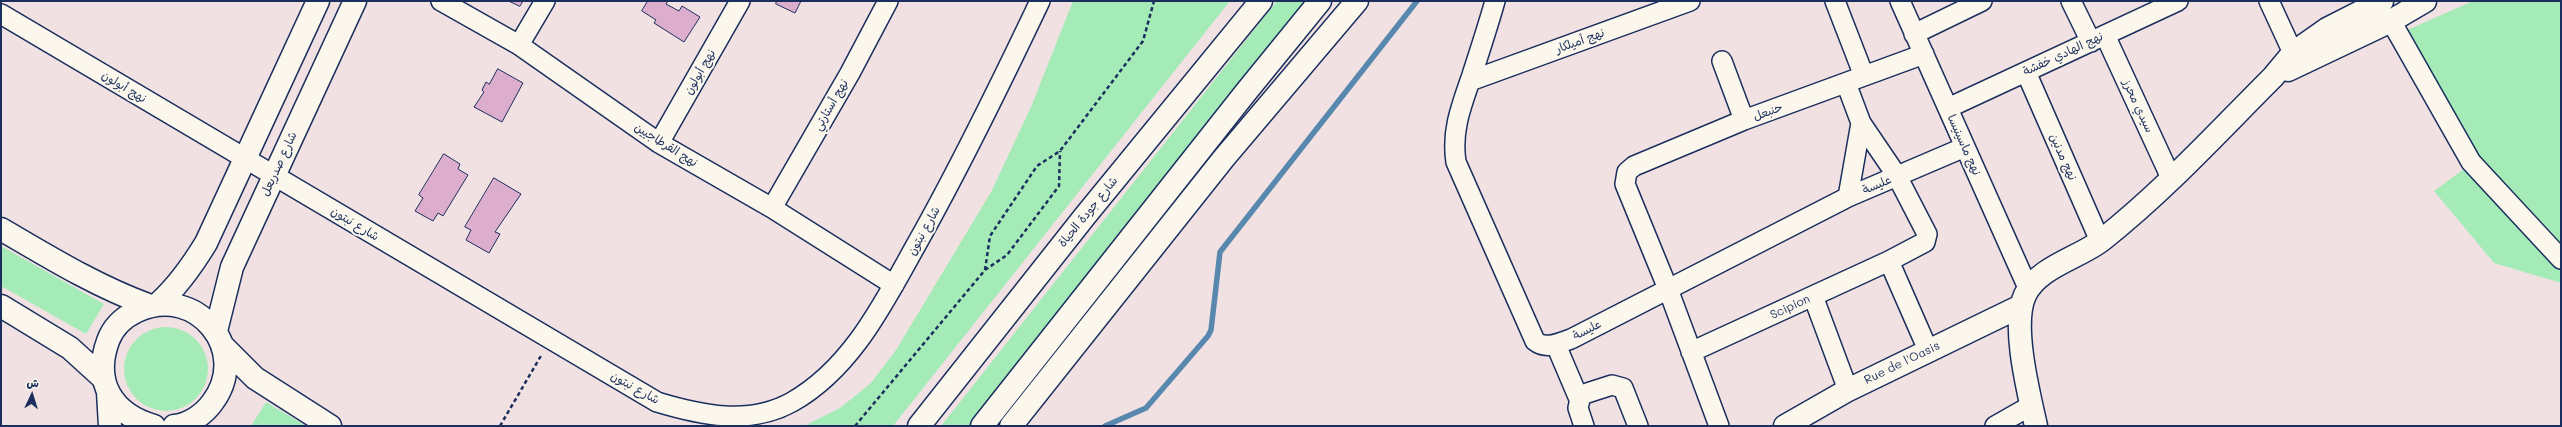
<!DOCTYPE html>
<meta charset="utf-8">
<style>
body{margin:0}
#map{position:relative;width:2562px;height:427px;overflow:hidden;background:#f2e1e3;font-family:Mali,"Playpen Sans Arabic",sans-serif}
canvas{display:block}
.frame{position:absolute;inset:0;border:2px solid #1b2f5e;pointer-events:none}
.north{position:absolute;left:12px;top:375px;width:40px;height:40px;-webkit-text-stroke:3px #fbf7ec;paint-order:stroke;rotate:4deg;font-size:11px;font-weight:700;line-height:16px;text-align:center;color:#1b2f5e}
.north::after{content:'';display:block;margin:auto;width:14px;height:18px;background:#1b2f5e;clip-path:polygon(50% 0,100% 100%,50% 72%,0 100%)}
</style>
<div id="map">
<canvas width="2562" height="427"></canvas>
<div class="frame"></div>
<div class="north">ش</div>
</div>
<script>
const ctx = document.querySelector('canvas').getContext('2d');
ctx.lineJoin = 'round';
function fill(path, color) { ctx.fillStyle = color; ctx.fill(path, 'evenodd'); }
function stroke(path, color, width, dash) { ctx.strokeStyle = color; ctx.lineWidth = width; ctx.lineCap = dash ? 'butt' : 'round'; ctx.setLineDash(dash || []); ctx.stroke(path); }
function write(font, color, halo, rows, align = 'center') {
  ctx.font = font + ' Mali,"Playpen Sans Arabic",sans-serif'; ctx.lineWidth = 4; ctx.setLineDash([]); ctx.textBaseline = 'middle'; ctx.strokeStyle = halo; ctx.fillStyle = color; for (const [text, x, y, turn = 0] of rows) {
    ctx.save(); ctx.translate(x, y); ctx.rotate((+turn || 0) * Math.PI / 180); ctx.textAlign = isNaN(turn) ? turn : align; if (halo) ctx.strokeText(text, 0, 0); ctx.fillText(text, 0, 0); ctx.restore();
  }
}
fill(new Path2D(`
 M1073 1H1230L893 426H804L840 408 871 383 896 350 991 192 1031 107Z
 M1277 1H1311L976 426H941Z
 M2473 1H2561V283L2494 263 2434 191 2468 166 2389 38Z
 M1 246 104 304 86 334 1 286Z
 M124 369a42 42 0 1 1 84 0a42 42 0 1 1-84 0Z
 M266 402 306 426H251Z`), '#a5ebb8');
stroke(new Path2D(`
 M1105 426 1146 408 1208 336 1211 330 1220 252 1417 1`), '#5888ad', 5.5);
const building = new Path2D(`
 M509 1H523L520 6Z
 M648 1H668L666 4 679 11 682 6 700 17 684 42 654 23 656 20 642 11Z
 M777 1H801L795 13 776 4Z
 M498 69 523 83 502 122 474 107 484 92 482 90 486 82 489 84Z
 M444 154 460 164 458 169 468 175 443 216 438 213 433 221 415 211 423 198 419 195Z
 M494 178 521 194 495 232 500 234 489 253 466 240 471 230 465 227Z`);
fill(building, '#ddadcd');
stroke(building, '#1b2f5e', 1);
const street = new Path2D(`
 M441 1 519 45 659 143 772 208 894 285
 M1495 1C1488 26 1480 50 1472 75 1462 104 1451 130 1456 162L1535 341C1546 350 1559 343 1571 339L1848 197 1965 147
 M1835 1 1864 76
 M1900 1 2028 288
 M2071 1 2091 42
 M2269 1 2293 53
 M1 14 657 402C700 415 749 426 792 402 854 367 886 298 920 238 963 161 1002 81 1040 1
 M2391 21 2471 162 2561 259
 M1914 34 1982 1
 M2105 35 2171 178
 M519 45 545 1
 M1722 61 1744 120
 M2026 72 2100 241
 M1470 81 1690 1
 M1948 108 2178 1
 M659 143 740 1
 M1848 197 1861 123
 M772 208 850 73 888 1
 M1889 261 1928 350
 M1813 296 1848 390
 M1556 345 1579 399
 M1691 352 1889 261 1925 242 1927 234 1897 176 1861 123 1846 83
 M1584 426 1578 408 1581 395 1612 385 1623 388 1638 426
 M1719 426 1668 289 1625 184 1627 172 1634 166 1744 120 1924 54
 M1995 426 2032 405`);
const secondary = new Path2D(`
 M2288 70 2391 21 2425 1
 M1 229C49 257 96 286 148 305
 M158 304C178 286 192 266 206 243L318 1
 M1 306 70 348 103 378
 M216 331 232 267 355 1
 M224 347 255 378 330 426
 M108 392 110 426
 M154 426C112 414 93 382 108 341 113 327 124 317 137 311 196 283 252 351 212 403 204 414 189 425 174 426
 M1011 426 1224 158 1357 1
 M1785 426 1848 390 2021 306
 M2036 426C2029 394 2011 325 2025 295 2038 267 2079 258 2102 240 2164 191 2217 133 2273 77L2293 53 2327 29 2382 1`);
const highway = new Path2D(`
 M919 426 1085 216 1261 1
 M982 426 1246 92 1320 1`);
stroke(street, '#1b2f5e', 22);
stroke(secondary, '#1b2f5e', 25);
stroke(highway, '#1b2f5e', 25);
stroke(new Path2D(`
 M985 270 990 236 1037 166 1060 151 1143 41 1154 1
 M500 426 542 354
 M855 426 985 270 1007 255 1059 186 1060 151`), '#1b2f5e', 2.5, [4, 3]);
stroke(street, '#fbf7ec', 19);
stroke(secondary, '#fbf7ec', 22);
stroke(highway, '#fbf7ec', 22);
write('12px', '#1b2f5e', '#fbf7ec', [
 ["نهج أميلكار",1580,41,-20],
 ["نهج الهادي خفشة",2063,54,-25],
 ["نهج أبولون",700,72,-60],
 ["نهج أبولون",124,87,31],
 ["نهج أستارتي",831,105,-60],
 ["سيدي محرز",2138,106,65],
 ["حنبعل",1768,112,-20],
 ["نهج القرطاجيين",666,145,32],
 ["نهج ماسينيسا",1964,145,66],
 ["نهج مدنين",2063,157,66],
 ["شارع صدربعل",279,164,-65],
 ["عليسة",1877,185,-23],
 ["شارع جودة الحياة",1088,212,-51],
 ["شارع نبتون",355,224,31],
 ["شارع نبتون",924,231,-61],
 ["Scipion",1790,307,-25],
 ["عليسة",1587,330,-27],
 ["Rue de l'Oasis",1902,363,-26],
 ["شارع نبتون",635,388,29]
]);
</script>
